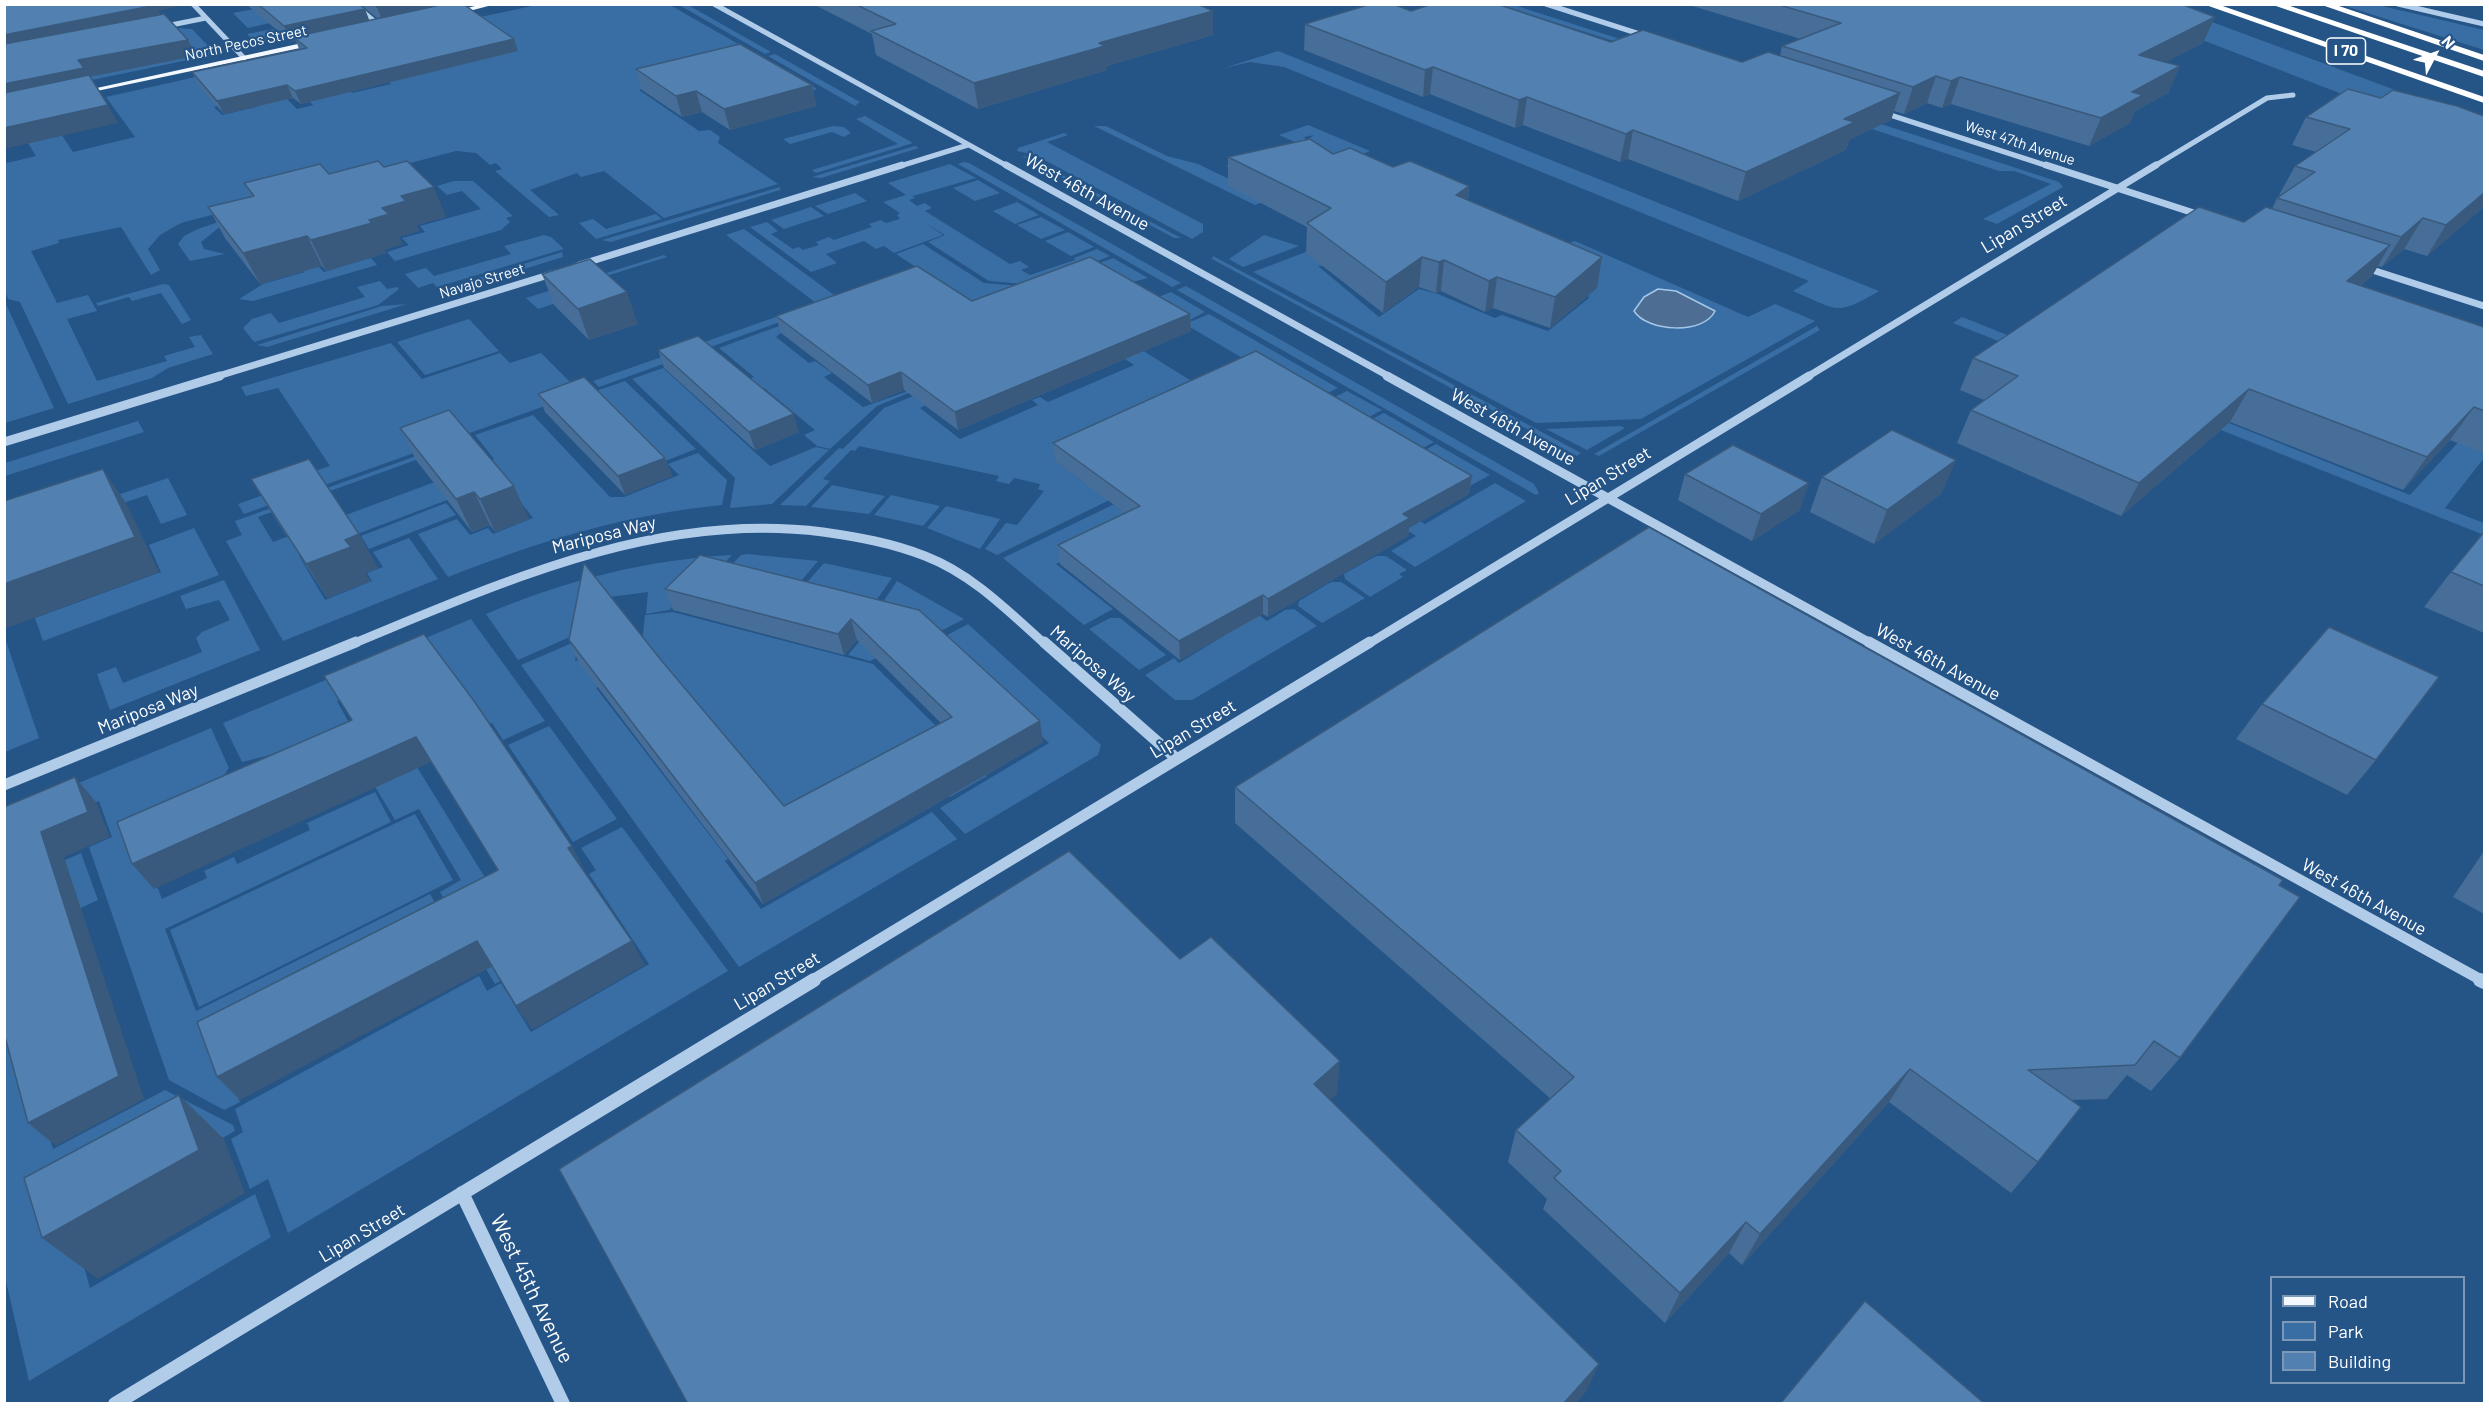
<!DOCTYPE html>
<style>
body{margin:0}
#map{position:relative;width:2489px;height:1408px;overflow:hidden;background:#255487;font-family:Barlow,sans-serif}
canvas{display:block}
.frame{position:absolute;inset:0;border:6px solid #fff;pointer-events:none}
.legend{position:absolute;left:2270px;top:1276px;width:195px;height:108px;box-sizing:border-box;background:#255487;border:2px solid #7c98b7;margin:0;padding:8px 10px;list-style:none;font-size:18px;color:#fff}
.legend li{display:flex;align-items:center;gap:12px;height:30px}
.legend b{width:30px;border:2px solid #7c98b7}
.north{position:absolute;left:2405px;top:24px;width:60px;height:60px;-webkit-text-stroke:4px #255487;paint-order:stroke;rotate:49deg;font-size:16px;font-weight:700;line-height:24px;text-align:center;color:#fff}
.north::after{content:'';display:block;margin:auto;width:21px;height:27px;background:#fff;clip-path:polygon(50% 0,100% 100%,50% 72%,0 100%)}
</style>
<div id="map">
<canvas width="2489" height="1408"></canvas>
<div class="frame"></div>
<ul class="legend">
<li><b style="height:8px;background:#f3f8fe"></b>Road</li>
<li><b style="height:16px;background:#396ea4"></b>Park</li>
<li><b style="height:16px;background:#5180b1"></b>Building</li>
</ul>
<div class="north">N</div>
</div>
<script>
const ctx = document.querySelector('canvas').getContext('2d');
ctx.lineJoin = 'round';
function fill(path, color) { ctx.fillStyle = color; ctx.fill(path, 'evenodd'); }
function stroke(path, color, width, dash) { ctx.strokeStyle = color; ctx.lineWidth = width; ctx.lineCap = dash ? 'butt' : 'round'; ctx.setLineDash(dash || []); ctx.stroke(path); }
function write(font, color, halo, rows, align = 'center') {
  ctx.font = font + ' Barlow,sans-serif'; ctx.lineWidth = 4.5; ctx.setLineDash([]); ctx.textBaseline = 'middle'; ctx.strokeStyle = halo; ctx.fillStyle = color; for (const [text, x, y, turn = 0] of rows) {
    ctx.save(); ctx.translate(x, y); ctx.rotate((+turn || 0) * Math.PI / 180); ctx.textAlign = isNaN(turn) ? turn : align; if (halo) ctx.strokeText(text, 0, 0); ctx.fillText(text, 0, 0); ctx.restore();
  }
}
fill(new Path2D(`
 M327 4 283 20 248 28 233 13 277 5Z
 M537 5H670L817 89 805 93 752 61 639 90 699 131 710 130 720 137 718 143 778 184 664 218 604 171 581 177 577 173 530 190 559 215 549 217 495 171 502 169 496 163 490 165 476 153 456 151 181 223 160 235 148 249 160 270 151 275 121 227 58 240 59 243 31 251 57 303 88 295 97 311 67 319 97 381 167 361 164 356 195 347 189 337 201 335 213 354 168 368 152 378 68 404 20 302 8 299 5 291 4 159 7 163 36 156 18 127 45 110 73 152 135 137 106 97 200 76 225 104 214 107 222 115 257 107 253 102 283 95 297 109 313 105 290 81 334 76 352 93 391 84 353 44Z
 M679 5H688L771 52 765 54Z
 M1501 5H1514L1747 80 1632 47Z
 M2112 5 2177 9 2484 123V149Z
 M2342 5H2378L2484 30V50Z
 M366 23 269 43 254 42 247 34 273 29 280 35 324 26Z
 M177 28 192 29 214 52 207 56 68 85Z
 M1278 51 1879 291C1835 317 1838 310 1793 291L1809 281 1284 67 1250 62 1224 68Z
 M775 54 860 102 855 106 768 56Z
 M1777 90 2059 182 2063 187 1997 224 1983 219 2051 184 2014 171H1999L1872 129Z
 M865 116 913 143 816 173 812 170 898 144 856 119Z
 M1308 125 1370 151 1343 162 1246 175 1226 166 1290 143 1296 145 1287 154 1314 135 1304 137 1306 140 1299 144 1279 135Z
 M833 126 844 127 851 133 844 137 832 132 790 144 783 139Z
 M1094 126H1106L1167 156 1198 164 1233 181 1289 192 1255 205Z
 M1064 133 1068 135 1047 142 1203 224V232L1192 239 1035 155 1017 151 1018 148Z
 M915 146 919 148 821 178 812 177Z
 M1022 156 1029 157 1181 238H1174Z
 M963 162 969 163 1181 283 1172 287 958 164Z
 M950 164 976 178 913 196 909 193 915 198 909 200 917 206 925 203 932 208 925 211 1010 264 1020 261 1029 267 1021 270 1030 275 1075 260 1074 258 1097 249 1110 256 1035 285 989 281 928 242 945 235 925 223 943 235 894 253 884 246 876 249 864 241 826 254 837 263 811 272 750 227 767 222 778 231 771 234 793 249 799 247 803 250 819 245 816 242 829 237 834 240 872 227 869 224 881 220 886 223 900 219 897 215 900 213 883 202 906 195 888 183Z
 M978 180 1000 193 975 201 953 188Z
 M454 181H473L513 216 506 218 510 222 501 230 395 261 387 252 409 245 402 238 425 232 420 226 481 209 462 191 447 195 437 186Z
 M780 187V190L611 242 602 240Z
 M855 193 867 201 828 214 815 206Z
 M1017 202 1039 215 1015 224 993 211Z
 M811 207 824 216 784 229 771 220Z
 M656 214 662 219 596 239 579 223 593 219 606 229Z
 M1041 217 1065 230 1041 239 1017 225Z
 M224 220 226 222 201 242 204 249 225 254 190 261 178 244 184 236 198 229Z
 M744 229 841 300 599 387 593 381 816 303 726 235Z
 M1068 232 1094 247 1071 256 1045 241Z
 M544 235 551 237 564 249 437 287 433 283 418 288 405 274 426 268 434 276 511 254 504 246Z
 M1264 235 1299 246 1243 267 1229 259Z
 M1575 241 1748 317 1775 304 1815 321 1641 419 1536 423 1253 272 1311 250 1338 265 1318 266 1379 317 1419 289 1438 294 1495 318 1502 315 1548 331 1589 298 1583 274 1541 255ZM1658 289 1715 311C1706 330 1663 327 1646 320L1644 297Z
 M923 244 984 283 1035 287 1113 258 1148 278 939 331 954 292 896 254Z
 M562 252 563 257 440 295 459 284Z
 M664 255 667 257 600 278 608 286 538 309 526 298Z
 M1213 256 1581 453 1577 456 1212 259Z
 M371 258 377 265 253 301 239 299 263 284 305 272 303 270 318 266 324 272Z
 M380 281 387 289 397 287 399 289 378 305 254 342 243 328 252 319 271 313 279 323 365 297 357 287Z
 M163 284 169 285 191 320 182 324 161 293 132 301 129 297 98 306 96 303Z
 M1186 286 1534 484 1539 493 1536 495 1177 290Z
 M1171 292 1205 312 1137 347 1262 425 1190 398 1054 460 1086 484 1102 477 1130 490 997 555 985 549 1006 523 1017 525 1044 491 1038 489 1040 484 1014 478 1009 484 996 481 999 476 859 446 855 451 851 450 823 479 830 481 806 506 780 505 839 448 843 449 884 408 933 388 945 397 920 408 960 439 1038 405 1032 400 1040 397 1048 402 1134 365 1125 359 1062 336Z
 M5 302 54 408 5 423H4Z
 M842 303 784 330 776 337 809 363 815 361 832 373 824 377 863 407 945 378 877 406 830 449 817 446 804 435 815 430 764 388 755 392 742 382 754 377 719 348Z
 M407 304 267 347 257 345 382 306Z
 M1209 314 1338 388 1265 423 1291 387 1185 324Z
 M1962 317 2410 495 2484 414V458L2445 508 2484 523V535L1953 323Z
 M469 319 499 351 425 375 397 342Z
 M1817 326 1820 330 1599 456 1594 454Z
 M391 343 422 379 500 353 510 363 541 353 575 387 595 388 244 514 238 504 297 483 301 476 330 466 278 388 246 396 241 387Z
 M663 368 770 466 816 447 829 450 772 504 730 508 735 478 632 379Z
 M625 381 696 449 665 461 596 391Z
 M1347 391 1382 410 1354 425 1403 511 1425 524 1495 483 1526 501 1415 567 1391 551 1416 536 1367 506 1231 448Z
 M1384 413 1434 442 1408 456 1358 426Z
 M533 415 610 497H624L679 475 668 464 698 453 727 480 722 505C627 514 537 542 448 577L418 534 457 519 470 535 488 528 493 534 533 518 489 461 494 459 475 435Z
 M138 421 144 432 5 476V463Z
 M1620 426 1625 428 1587 450 1546 429Z
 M472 436 474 439 258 517 273 542 486 463 500 480 299 556 325 600 372 581 367 573 383 567 373 552 409 538 438 579 283 641 226 541 242 535 235 521Z
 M1436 444 1490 475 1464 489 1411 458Z
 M168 478 187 515 161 524 147 495 5 543 4 533Z
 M832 485 885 496 869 514 811 507Z
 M891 495 940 506 923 526 874 515Z
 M1133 495 1224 589 1267 621 1285 610 1294 609 1317 626 1192 700H1175L1145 675 1174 658 1179 663 1227 634 1104 540 1056 564 1113 609 1084 625 1003 558Z
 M446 503 456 515 369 549 361 536Z
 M946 506 1000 519 980 549 927 528Z
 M194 528 219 575 43 641 35 618 161 572 149 545Z
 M747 554 818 561 790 594 720 577 741 555Z
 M732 555 713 575 707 574 669 610 646 614 648 592 587 600 579 633 518 660 486 614C566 580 645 560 732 555Z
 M1376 556H1386L1407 570 1399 574 1403 577 1370 597 1345 579 1344 574Z
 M824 563 892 578 866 615 795 596Z
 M224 580 260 650 110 710 97 674 116 667 123 683 202 652 196 638 202 632 230 620 219 600 186 609 180 596Z
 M897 581 964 619 933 635 929 631 870 661 848 655 878 619 873 617Z
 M1331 582H1341L1365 598 1322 623 1298 606 1299 601Z
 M673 612 873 664 987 776 950 797 910 758 732 856 642 644 645 615Z
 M1110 618H1120L1166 655 1139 670 1089 629Z
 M471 619 545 721 503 740 492 723 487 725 440 657 337 701 355 734 242 762 223 723Z
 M968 624 1101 745 1098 755 965 834 940 808 1049 743 938 640Z
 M4 635 39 738 5 752H4Z
 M579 640 575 661 645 652 653 661 596 688 728 859 725 861 761 909 932 812 957 839 739 967 521 665Z
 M549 726 617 819 573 842 508 745Z
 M211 728 229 768 194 820 140 844 162 899 207 878 204 871 234 857 237 864 310 830 307 823 375 792 391 822 165 929 196 1011 430 894 448 925 217 1044 240 1102 224 1110 169 1080 89 847 112 837 99 801 64 815 57 792Z
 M349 743 412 759 508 915 611 920 495 984 440 892 461 880 419 809 395 820Z
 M415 814 453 880 199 1007 170 930Z
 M622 827 728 971 288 1233 268 1179 250 1189 231 1139 243 1132 235 1109 479 976 487 991 501 983 531 1032 649 964 589 874 596 870 581 848Z
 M81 853 98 900 5 943 4 887Z
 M4 973 53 1149 165 1090 233 1125 235 1131 71 1221 90 1288 255 1194 271 1237 29 1381 5 1277Z`), '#396ea4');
const water = new Path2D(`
 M1658 289 1676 291 1715 311C1704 335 1647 332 1634 311L1644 297Z`);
fill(water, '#4d6e92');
stroke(water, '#a5c7e9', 1.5);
stroke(new Path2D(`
 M193 4 244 58
 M354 4 382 28
 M714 4 1009 167
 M1546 4 1649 37
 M2398 4 2484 24
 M161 27 206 18
 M1881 112 2051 167
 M897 167 968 145
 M2153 167 2267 98 2293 95`), '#b0cce9', 5);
stroke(new Path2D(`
 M1006 165 1390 377
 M2046 165 2203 216
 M579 265 902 165
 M2363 267 2484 306
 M215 377 555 273
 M1807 377 2156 165`), '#b0cce9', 7);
stroke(new Path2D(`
 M1387 376 1872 644
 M4 442 220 376
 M352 644C503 582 656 511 823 532 858 537 892 543 925 556 972 574 1008 611 1045 644
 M1368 644 1809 376`), '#b0cce9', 9);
stroke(new Path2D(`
 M1044 642 1177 759
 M1869 642 2483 981
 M4 785 356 642
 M811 981 1370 642`), '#b0cce9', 11);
stroke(new Path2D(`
 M2480 980 2484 982
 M462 1193 563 1404
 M115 1404 814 980`), '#b0cce9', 14);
fill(new Path2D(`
 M482 4H496L450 16 446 14Z
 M316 40 319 44 78 95 74 93Z`), '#f3f8fe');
fill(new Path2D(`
 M2203 4H2217L2484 97V103Z
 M2270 4H2284L2484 71V77Z
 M2319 4H2333L2484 55V61Z`), '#fff');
fill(new Path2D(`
 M246 4H359L365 9 369 21 378 19 360 4H463L518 51 301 104 293 98 224 114 198 85 192 72 299 49 296 41 291 42Z
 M813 4H1197L1213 11V35L1107 66V70L978 109 876 55 872 34Z
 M1686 4H2181L2203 43 2165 62 2180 66 2168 93 2135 111 2130 123 2089 146 1951 104 1942 108 1927 103 1904 114 1894 111 1891 120 1849 140 1846 150 1738 201 1628 159 1620 162 1523 125 1515 128 1430 94 1423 97 1304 50 1305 24 1411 11 1742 62 1780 56 1782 46 1801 39Z
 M636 69 812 85 816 106 730 130 702 112 682 117 642 90Z
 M2381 98 2484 116V207L2427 256 2404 249 2382 267 2378 266 2372 276 2360 286 2484 327V453L2450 440 2403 490 2230 422 2121 516 1957 443 1971 410 1984 400 1960 390 1973 358 2272 209 2277 198 2281 196 2279 195 2295 166 2316 152 2292 145 2306 117Z
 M1333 154 1469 186 1468 200 1597 288 1550 328 1493 308 1485 312 1441 291 1436 293 1419 287 1383 313 1306 253 1307 227 1228 186V157Z
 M384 167 446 217 416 225 419 231 399 237 402 244 384 250 386 253 326 271 322 266 260 284 225 238 208 207 251 197 244 183Z
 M542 274 638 324 589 340 554 305Z
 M972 301 1190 314 1191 331 958 430 904 390 872 403 781 333 776 316Z
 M658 350 799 432 755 450 664 368Z
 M538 394 665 458 672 476 625 495 545 412Z
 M400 428 529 519 495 532 490 525 472 532 416 460Z
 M1053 443 1472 476 1469 494 1409 528 1408 536 1268 617 1263 614 1180 660 1060 564 1058 545 1125 513 1055 461Z
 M1685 474 1800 510 1752 541 1678 500Z
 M1822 477 1942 493 1874 544 1810 512Z
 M251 479 378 568 365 573 370 581 327 598 271 512Z
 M2484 532V633L2424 607 2451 572Z
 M665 589 919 610 1043 742 763 904 578 661 569 640 661 660 784 806 941 723 857 640 844 655 673 610Z
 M2262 704 2376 760 2347 795 2236 739Z
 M1235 787 2279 885 2180 1058 2151 1091 2127 1075 2107 1099 2071 1100 2038 1162 2011 1193 1889 1102 1742 1265 1729 1253 1665 1323 1543 1209 1547 1199 1508 1162 1516 1130 1551 1099 1235 823Z
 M2484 851V914L2453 897Z`), '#466e98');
fill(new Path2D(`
 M154 4H189L159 11 165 21 4 53V35Z
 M387 4H453L383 23 377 7Z
 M365 9 371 25 293 37 296 41 291 42 284 26Z
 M1213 11V35L1107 66V70L978 109 974 83 1099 43Z
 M2215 17 2203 43 2128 82 2139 55Z
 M514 39 518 51 301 104 295 91Z
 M188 40 196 56 89 77 4 104V84L78 60Z
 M2180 66 2168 93 2135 111 2130 123 2089 146 2101 118 2132 92Z
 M1433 67 1430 94 1423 97 1425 70Z
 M1936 76 1927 103 1904 114 1913 87Z
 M1960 77 1951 104 1942 108 1951 81Z
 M287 85 293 98 224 114 217 101Z
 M812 85 816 106 730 130 724 109Z
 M696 91 702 112 682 117 676 96Z
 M1900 93 1891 120 1849 140 1846 150 1738 201 1746 172 1844 119Z
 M1527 97 1523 125 1515 128 1519 100Z
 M108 105 118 123 4 149V128Z
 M1633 130 1628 159 1620 162 1626 134Z
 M1469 186 1466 215 1456 195Z
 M434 187 446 217 416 225 419 231 399 237 402 244 384 250 386 253 326 271 311 240 369 220 382 208 401 196Z
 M2484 193V207L2427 256 2446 225Z
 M2423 218 2404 249 2382 267 2401 237Z
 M307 236 322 266 260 284 243 253Z
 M2390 245 2372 276 2328 312 2347 281Z
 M1422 257 1419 287 1383 313 1386 282Z
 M1602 257 1597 288 1550 328 1555 297Z
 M1444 260 1441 291 1436 293 1439 262Z
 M1497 277 1493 308 1485 312 1489 281Z
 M627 292 638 324 589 340 578 309Z
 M1190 314 1191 331 958 430 955 412Z
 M901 372 904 390 872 403 868 385Z
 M2249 389 2230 422 2121 516 2139 483Z
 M2474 407 2450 440 2403 490 2427 457Z
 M794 414 799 432 755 450 749 432Z
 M665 458 672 476 625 495 618 476Z
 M1956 460 1942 493 1874 544 1887 510Z
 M103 469 126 503 159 572 4 629V584Z
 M1472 476 1469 494 1409 528 1408 536 1268 617V599L1403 514Z
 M1809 483 1800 510 1752 541 1761 514Z
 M514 486 529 519 495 532 480 499Z
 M474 492 490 525 472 532 456 499Z
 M359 534 378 568 365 573 370 581 327 598 306 564 345 540Z
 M1263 595V614L1180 660 1179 641Z
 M851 619 857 640 844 655 838 634Z
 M1040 721 1043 742 763 904 755 883Z
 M416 737 431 762 154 889 132 864Z
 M75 777 96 802 110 837 64 857 144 1099 56 1146 28 1123 41 832Z
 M572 846 585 871 581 873 568 848Z
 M477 941 493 966 240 1100 217 1077Z
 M632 941 645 965 532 1030 516 1006Z
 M1340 1061 1337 1094 1312 1117 1314 1084Z
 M1910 1069 1889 1102 1742 1265 1760 1234Z
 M179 1095 224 1139 245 1193 98 1279 42 1238Z
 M1746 1222 1729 1253 1665 1323 1680 1293Z
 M1599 1364 1586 1392 1576 1404H1563Z`), '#395a7c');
const building = new Path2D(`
 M4 4H156V5L4 35Z
 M258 4H359L365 9 284 26Z
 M374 4H387L377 7Z
 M445 4H463L514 39 295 91 287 85 217 101 192 72 307 48 293 37Z
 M855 4H1197L1213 11 1099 43 1105 46 974 83 871 31 896 24Z
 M1371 4H1393L1411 11 1432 4H1497L1611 42 1643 30 1742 62 1768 52 1900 93 1844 119 1855 122 1746 172 1633 130 1626 134 1527 97 1519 100 1433 67 1425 70 1305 24Z
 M1776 4H2181L2215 17 2139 55 2180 66 2132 92 2143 95 2101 118 1960 77 1951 81 1936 76 1913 87 1782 46 1841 23Z
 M164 14 188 40 78 60 84 68 4 84V44Z
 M740 44 812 85 724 109 696 91 676 96 636 69Z
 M89 75 108 105 4 128V93Z
 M2348 89 2381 98 2393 90 2457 106 2484 116V193L2446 225 2423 218 2401 237 2277 198 2315 172 2295 166 2350 129 2306 117Z
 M1310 139 1333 154 1350 148 1393 167 1410 161 1469 186 1456 195 1602 257 1555 297 1497 277 1489 281 1444 260 1439 262 1422 257 1386 282 1307 223 1331 208 1228 157Z
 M378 161 384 167 407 161 434 187 401 196 406 201 382 208 389 214 369 220 372 223 311 240 307 236 243 253 208 207 254 196 244 183 320 164 329 174Z
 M2199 207 2244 222 2266 207 2390 245 2347 281 2484 327V411L2474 407 2427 457 2249 389 2139 483 1971 410 2018 376 1973 358Z
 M1090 257 1190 314 955 412 901 372 868 385 776 316 917 266 972 301Z
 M590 259 627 292 578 309 542 274Z
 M698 336 794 414 749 432 658 350Z
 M1256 351 1472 476 1403 514 1410 518 1268 599 1263 595 1179 641 1058 545 1140 506 1053 443Z
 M584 377 665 458 618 476 538 394Z
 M449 410 514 486 480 499 474 492 456 499 400 428Z
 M1892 430 1956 460 1887 510 1822 477Z
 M1733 445 1809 483 1761 514 1685 474Z
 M309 459 359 534 345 540 351 547 306 564 251 479Z
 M103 469 135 537 4 584V501Z
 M1649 527 2283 880 2279 885 2300 897 2180 1058 2154 1041 2135 1065 2028 1070 2081 1107 2038 1162 1910 1069 1760 1234 1746 1222 1680 1293 1554 1178 1561 1171 1516 1130 1574 1077 1235 787Z
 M2484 532V586L2451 572Z
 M700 555 919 610 1040 721 755 883 569 640 584 563 661 660 784 806 952 717 851 619 838 634 665 589Z
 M2329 627 2439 677 2376 760 2262 704Z
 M424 634 474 701 572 846 568 848 632 941 516 1006 477 941 217 1077 197 1022 498 870 416 737 132 864 117 822 352 720 324 676Z
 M75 777 88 812 41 832 119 1076 28 1123 4 1033V807Z
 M1069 851 1180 959 1211 937 1340 1061 1314 1084 1599 1364 1563 1404H688L559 1169Z
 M179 1095 199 1150 42 1238 24 1178Z
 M1865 1301 1985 1404H1780Z`);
fill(building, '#5180b1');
stroke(building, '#395a7c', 1.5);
write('15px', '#fff', '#255487', [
 ["North Pecos Street",246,43,-12],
 ["West 47th Avenue",2020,143,18],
 ["Navajo Street",482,281,-17]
]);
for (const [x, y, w] of [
 [2346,51,39]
]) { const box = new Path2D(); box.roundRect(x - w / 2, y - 13, w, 26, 4.5); ctx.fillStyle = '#255487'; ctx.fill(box); stroke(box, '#fff', 1.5); }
write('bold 16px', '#fff', null, [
 ["I 70",2346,51]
]);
write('18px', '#fff', '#255487', [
 ["West 46th Avenue",1087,192,29],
 ["Lipan Street",2024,224,-31],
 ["West 46th Avenue",1513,427,29],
 ["Lipan Street",1608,476,-31],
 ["Mariposa Way",604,535,-14],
 ["West 46th Avenue",1938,662,29],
 ["Mariposa Way",1093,664,41],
 ["Mariposa Way",148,709,-22],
 ["Lipan Street",1193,729,-31],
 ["West 46th Avenue",2364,897,29],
 ["Lipan Street",777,981,-31],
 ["Lipan Street",362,1233,-31]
]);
write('21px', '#fff', '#255487', [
 ["West 45th Avenue",532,1289,64]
]);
</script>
